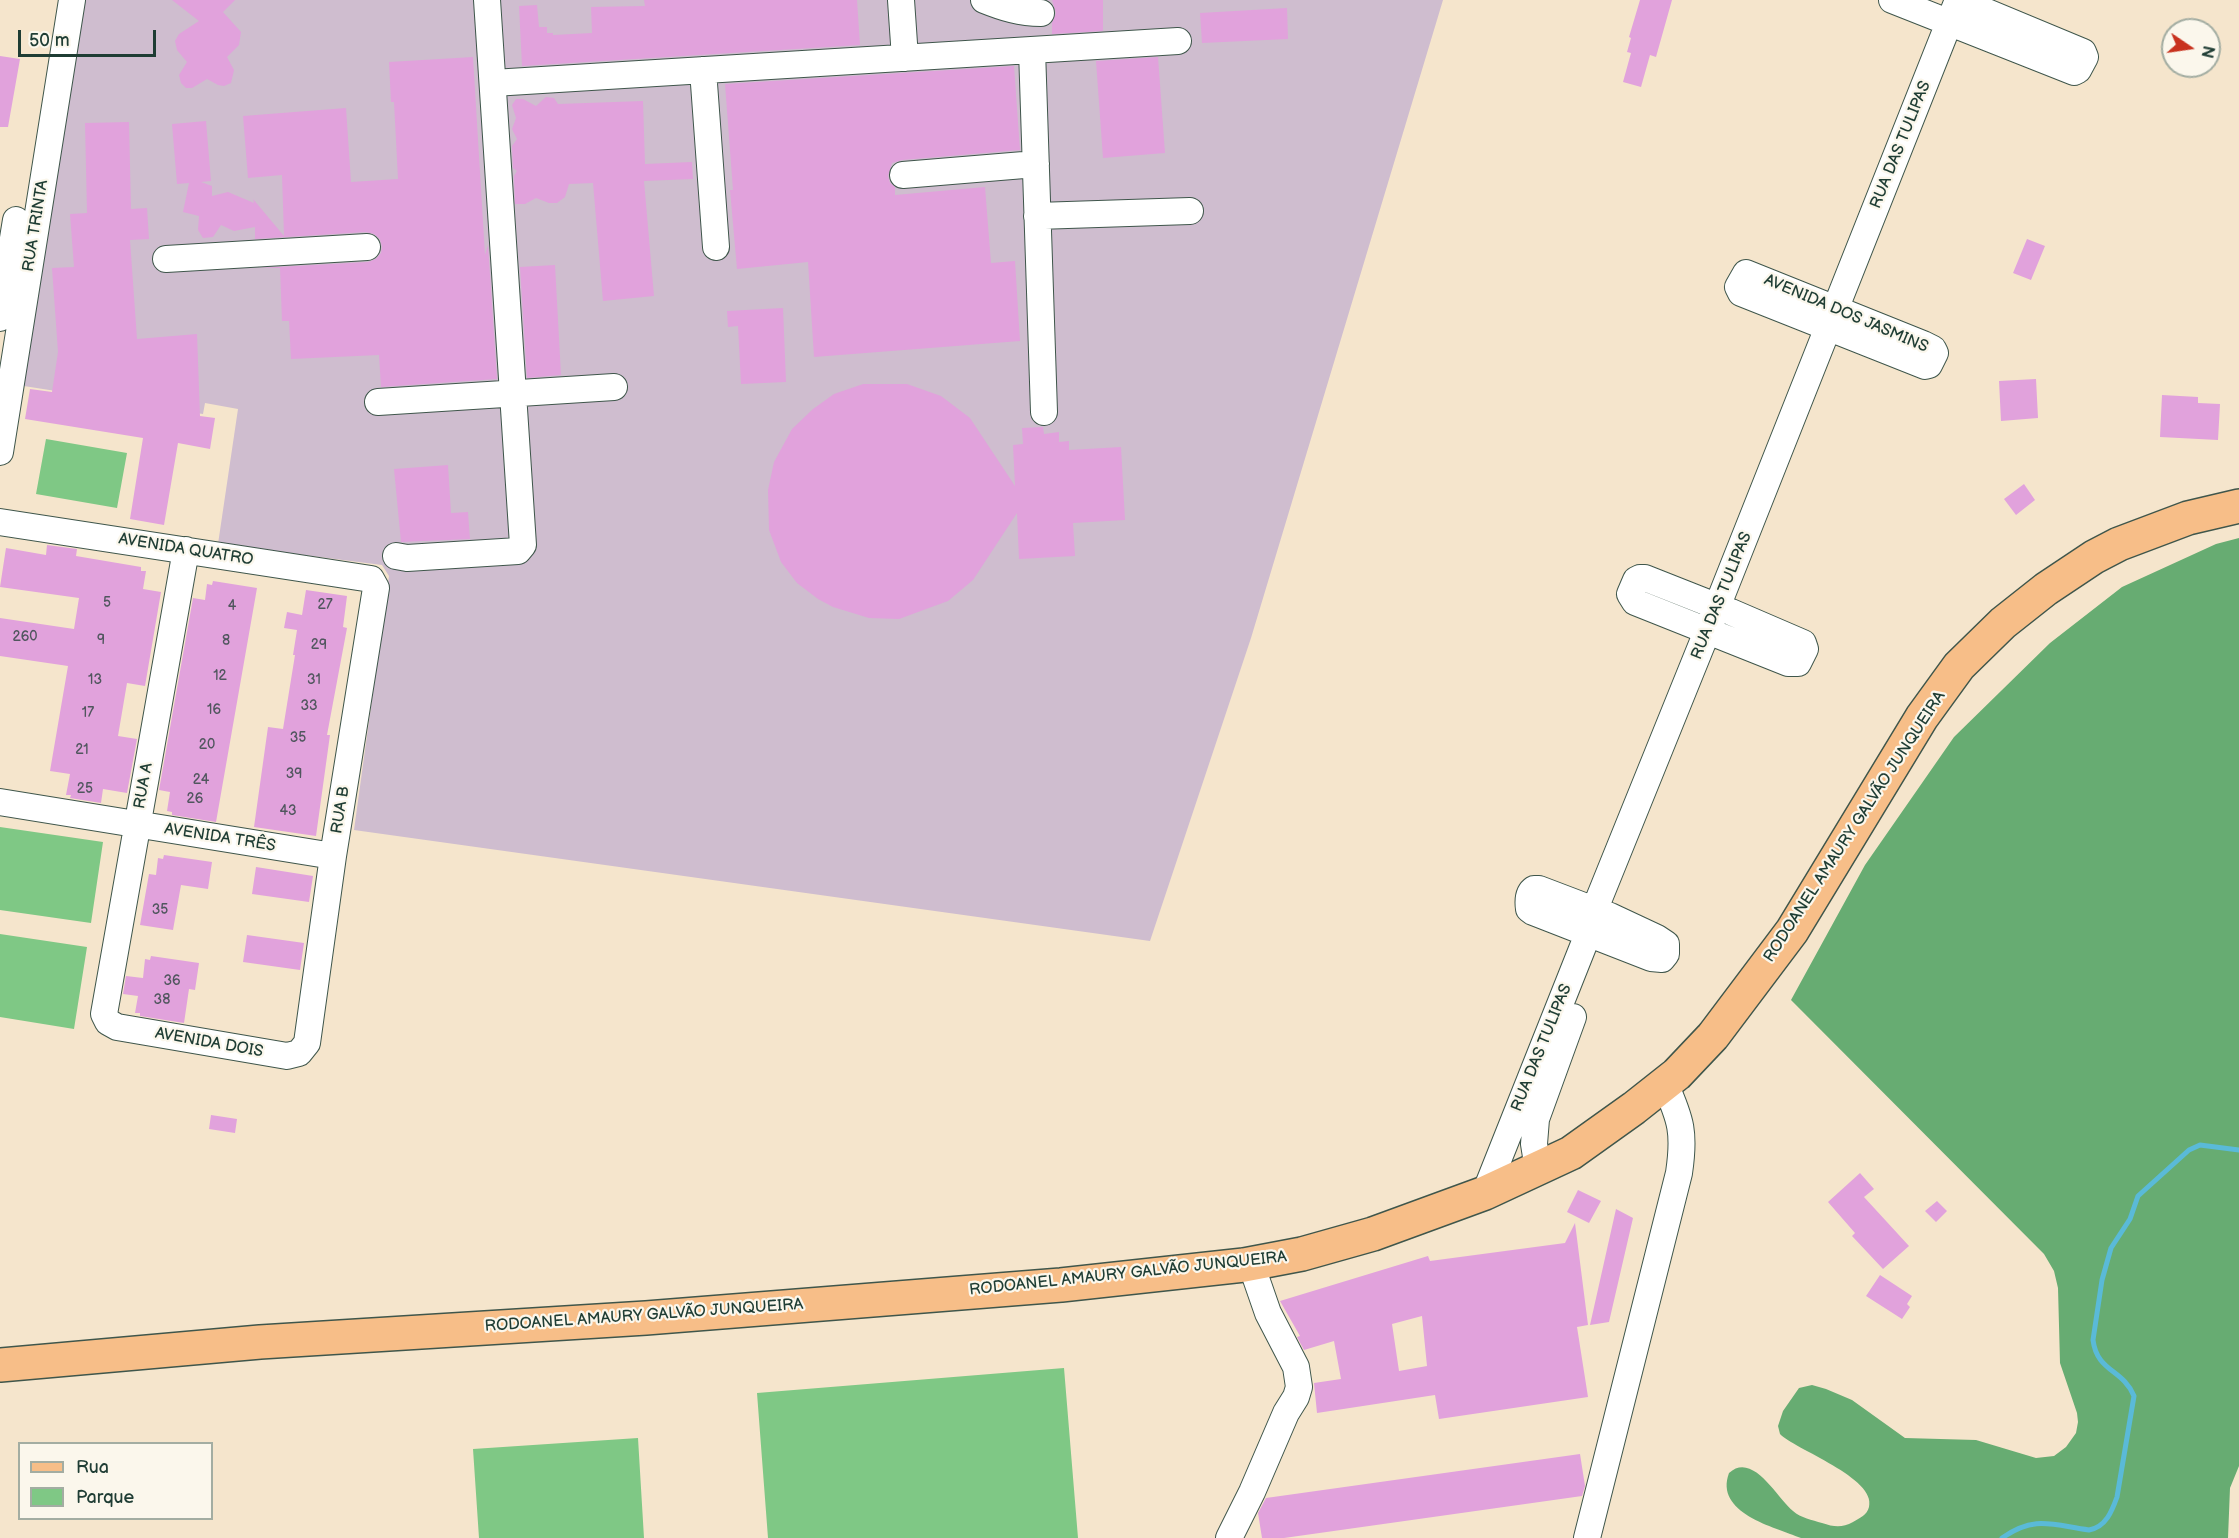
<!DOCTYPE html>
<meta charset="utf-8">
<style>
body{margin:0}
#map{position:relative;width:2239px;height:1538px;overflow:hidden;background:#f5e5cc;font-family:"Balsamiq Sans",sans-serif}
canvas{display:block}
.legend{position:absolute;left:18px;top:1442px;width:195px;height:78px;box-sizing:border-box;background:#fbf7ec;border:2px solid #a3ada2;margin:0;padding:8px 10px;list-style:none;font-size:18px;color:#1f3d34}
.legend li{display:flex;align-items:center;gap:12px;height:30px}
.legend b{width:30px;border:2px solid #a3ada2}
.north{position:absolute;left:2161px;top:18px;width:60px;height:60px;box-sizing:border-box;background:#fbf7ec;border:2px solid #a3ada2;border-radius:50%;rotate:103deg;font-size:16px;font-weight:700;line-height:24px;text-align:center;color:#1f3d34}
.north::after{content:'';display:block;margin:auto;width:21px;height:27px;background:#c8321e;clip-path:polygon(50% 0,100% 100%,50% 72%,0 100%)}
.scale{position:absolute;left:18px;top:30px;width:138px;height:27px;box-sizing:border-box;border:3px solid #1f3d34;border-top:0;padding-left:8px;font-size:18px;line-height:21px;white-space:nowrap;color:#1f3d34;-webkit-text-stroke:4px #fbf7ec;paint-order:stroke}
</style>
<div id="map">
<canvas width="2239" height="1538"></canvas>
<ul class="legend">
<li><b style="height:8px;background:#f7be88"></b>Rua</li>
<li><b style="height:16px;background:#7fc885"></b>Parque</li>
</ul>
<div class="north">N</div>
<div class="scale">50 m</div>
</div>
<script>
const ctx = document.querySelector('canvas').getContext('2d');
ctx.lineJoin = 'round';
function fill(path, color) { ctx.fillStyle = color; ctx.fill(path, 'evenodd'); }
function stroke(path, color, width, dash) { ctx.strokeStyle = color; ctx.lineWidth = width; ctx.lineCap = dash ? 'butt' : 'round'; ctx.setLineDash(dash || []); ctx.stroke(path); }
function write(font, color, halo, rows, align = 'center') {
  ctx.font = font + ' "Balsamiq Sans",sans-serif'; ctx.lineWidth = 4.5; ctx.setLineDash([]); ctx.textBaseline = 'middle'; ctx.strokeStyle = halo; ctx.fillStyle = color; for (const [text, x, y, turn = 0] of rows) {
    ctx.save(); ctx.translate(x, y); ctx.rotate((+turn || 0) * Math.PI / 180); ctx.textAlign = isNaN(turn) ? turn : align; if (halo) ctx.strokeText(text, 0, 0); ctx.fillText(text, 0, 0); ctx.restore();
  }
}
fill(new Path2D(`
 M72 0H1443L1251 638 1150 941 354 830 389 576 382 565 218 544 238 409 205 403 203 414 11 384Z`), '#cfbdcf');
fill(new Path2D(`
 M46 439 127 453 117 508 36 494Z
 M0 827 103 842 91 923 0 910Z
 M0 934 87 947 74 1029 0 1017Z
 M1064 1368 1078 1538H768L757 1393Z
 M638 1438 644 1538H479L473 1449Z`), '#7fc885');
fill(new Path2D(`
 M2239 538V1466L2230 1488 2228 1538H1801C1774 1527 1714 1513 1729 1473 1753 1451 1777 1498 1793 1511 1801 1518 1812 1520 1822 1523 1834 1527 1842 1528 1853 1522 1860 1518 1867 1515 1869 1507 1877 1478 1794 1449 1780 1434L1778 1426 1783 1411 1799 1388 1812 1385 1826 1389 1852 1400 1905 1438 1976 1440 2036 1458 2054 1456 2066 1447 2076 1433 2078 1422 2077 1413 2060 1363 2058 1288 2054 1271 2044 1254 1791 1000 1865 865 1954 737 2050 643 2122 587 2216 544Z`), '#67ac72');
stroke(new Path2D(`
 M2002 1538C2035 1515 2052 1525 2089 1530 2106 1527 2112 1511 2117 1497L2134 1396C2123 1369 2097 1372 2093 1340L2102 1280 2111 1248 2130 1219 2138 1196 2189 1150 2200 1145 2239 1150`), '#5abad8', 5);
fill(new Path2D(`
 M172 0H235L223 12 241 32 239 45 227 57 234 70 231 83 224 86 218 85 207 79 192 88H186L181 83 179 75 187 62 177 50 175 41 179 34 199 21Z
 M644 0H857L860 45 522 66 519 6 537 5 539 27H547V33H553V35L592 33 591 7 645 6Z
 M1052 0H1103V31L1052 34V23L1056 13Z
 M1640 0H1672L1656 57 1650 55 1641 87 1623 82 1631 53 1627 52 1631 38 1629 37Z
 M1287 8 1288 39 1202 43 1200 13Z
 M0 56 20 59 8 127H0Z
 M473 57 485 255 488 245 497 379 381 387 379 355 291 359 289 321H282L280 268H260L368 262 376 259 381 253 382 247 380 239 374 234 366 232 255 239V227L234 231 221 225 213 237 203 238 198 230 199 216 183 212 189 183 177 184 172 124 206 121 211 181 201 182 212 186V196L228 192 254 203 253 199 284 236 282 175 248 178 243 116 346 108 351 182 398 179 394 102H391L389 62Z
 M1158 57 1165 153 1103 158 1096 61Z
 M1014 66 1020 150 902 160 892 163 888 176 890 183 895 187V195L985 187 991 263 1015 261 1020 341 814 357 808 262 737 269 730 190H733L725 84Z
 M546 97 554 98 558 104 643 101 645 164 692 162 693 179 644 181 654 296 603 301 593 183 569 184 565 197 557 203H549L536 198 525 204H515L514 176 517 171 513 168 512 146 517 139 512 129 516 118 512 105 516 99H523L536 106Z
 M129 122 131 209 147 208 149 239 130 240 137 339 197 334 200 416 215 418 210 449 178 443 164 525 130 519 143 438 25 419 30 389 52 392 58 352 52 268 74 267 70 214 87 213 85 123Z
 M2027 239 2045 246 2031 280 2013 273Z
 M555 265 561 375 527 378 520 267Z
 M783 308 786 382 741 384 738 326 728 327 727 311Z
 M2036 379 2038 418 2001 421 1999 381Z
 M863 384H907L941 396 970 418 1015 486 1013 445 1023 444 1022 428 1043 427 1044 434 1059 432V442L1069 441V450L1121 447 1125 520 1073 523 1075 556 1019 559 1017 513 973 580 948 601 899 619 869 618 833 607 818 599 797 583 781 562 769 530 768 490 774 462 792 429 813 409 834 394Z
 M2162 395 2198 397V403L2220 404 2218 440 2160 437Z
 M448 465 451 513 468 512 470 539 401 542 394 469Z
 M2024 484 2035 500 2016 515 2004 499Z
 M47 545 77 549 76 556 141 567V571H146L143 589 161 592 145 686 127 683 118 736 137 739 127 793 103 789 101 803 70 798 71 795H66L70 774 50 771 68 666 0 656V618L74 629 79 598 0 587 6 548 46 555Z
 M213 581 257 588 216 822 172 815V812L167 811 170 792 159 790 193 598 205 600 207 584 212 585Z
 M306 590 347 596 343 627 347 628 327 735H330L316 836 254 827 268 727 283 729 295 655H293L297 630 284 628 287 612 302 615Z
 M164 855 212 862 208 889 181 885 173 930 140 925 149 874 156 875 158 858 163 859Z
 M256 867 313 876 309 902 252 894Z
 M247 935 304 943 300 970 243 962Z
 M151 956 199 963 195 990 189 989 184 1023 140 1016V1013H135L138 996 123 994 126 976 143 978 145 959 150 960Z
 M211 1115 237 1119 235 1133 209 1129Z
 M1860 1173 1874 1189 1864 1197 1909 1246 1883 1269 1852 1236 1855 1233 1828 1202Z
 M1578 1190 1601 1201 1589 1223 1567 1212Z
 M1937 1201 1947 1211 1936 1222 1925 1211Z
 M1616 1209 1633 1218 1609 1322 1590 1325Z
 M1575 1223 1588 1325 1577 1327 1588 1397 1439 1419 1435 1395 1317 1413 1314 1383 1341 1379 1334 1341 1304 1350 1297 1337 1300 1336 1280 1301 1428 1256 1430 1261 1565 1243ZM1422 1316 1427 1366 1399 1371 1392 1324Z
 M1880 1275 1912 1296 1907 1304 1910 1307 1902 1319 1866 1296Z
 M1580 1454 1585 1486 1582 1496 1284 1538H1262L1258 1513 1266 1498Z`), '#e1a2dc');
const minor = new Path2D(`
 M901 0 905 58
 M984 0C1004 8 1020 13 1041 13
 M1892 0 2074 72 2078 70 2085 57 2083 52 1958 0
 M1032 50 1044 412
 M703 70 716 247
 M493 83 1178 41
 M903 175 1036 164
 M1037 216 1190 211
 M166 259 367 247
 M1746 273 1923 344 1933 349 1935 353 1929 365 1925 366 1741 293 1738 287Z
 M0 318 16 220
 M378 402 614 387
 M0 452 72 0
 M0 522 371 579 376 588 333 856 307 1043 299 1053 287 1056 117 1027 108 1022 104 1014 186 550
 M396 556 407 558 518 551 523 545 487 0
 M1640 578H1645L1731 612 1803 643 1805 649 1798 663H1788L1635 602 1630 594 1636 580Z
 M0 802 333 856
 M1534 889H1539L1610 916 1657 938 1666 944V954L1662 959 1651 958 1533 912 1529 909C1528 902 1528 893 1534 889Z
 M1538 1169 1534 1144 1536 1119 1573 1017
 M1485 1193 1588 934 1594 911 1717 607 1958 0
 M1229 1538 1252 1492 1286 1413 1296 1397 1299 1387 1296 1367 1268 1313 1251 1264
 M1587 1538 1679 1173C1685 1133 1681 1120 1665 1084`);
const major = new Path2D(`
 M0 1365 260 1342 646 1318 1061 1285 1244 1265 1302 1254 1373 1234 1485 1193 1571 1153 1634 1108 1677 1074 1713 1036 1792 931 1922 717 1959 666 2003 623 2046 589 2094 557 2119 544 2188 518 2239 506`);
stroke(minor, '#3f564b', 28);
stroke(major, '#3f564b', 36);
stroke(minor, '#fff', 26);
stroke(major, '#f7be88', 33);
write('14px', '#50565e', null, [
 ["5",107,603],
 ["27",325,605],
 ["4",232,606],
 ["260",25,637],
 ["9",101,640],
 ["8",226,641],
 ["29",319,645],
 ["12",220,676],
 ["13",95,680],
 ["31",314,680],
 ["33",309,706],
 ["16",214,710],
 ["17",88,713],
 ["35",298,738],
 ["20",207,745],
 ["21",82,750],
 ["39",294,774],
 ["24",201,780],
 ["25",85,789],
 ["26",195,799],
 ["43",288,811],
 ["35",160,910],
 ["36",172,981],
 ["38",162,1000]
]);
write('16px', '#1f3d34', '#fbf7ec', [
 ["RUA DAS TULIPAS",1901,145,-68],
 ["RUA TRINTA",36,226,-81],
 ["AVENIDA DOS JASMINS",1846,314,23],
 ["AVENIDA QUATRO",186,550,9],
 ["RUA DAS TULIPAS",1722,596,-68],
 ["RUA A",144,786,-80],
 ["RUA B",341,810,-81],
 ["RODOANEL AMAURY GALVÃO JUNQUEIRA",1855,827,-57],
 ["AVENIDA TRÊS",220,838,9],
 ["AVENIDA DOIS",209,1043,10],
 ["RUA DAS TULIPAS",1542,1048,-68],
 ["RODOANEL AMAURY GALVÃO JUNQUEIRA",1128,1274,-6],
 ["RODOANEL AMAURY GALVÃO JUNQUEIRA",644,1316,-4]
]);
</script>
